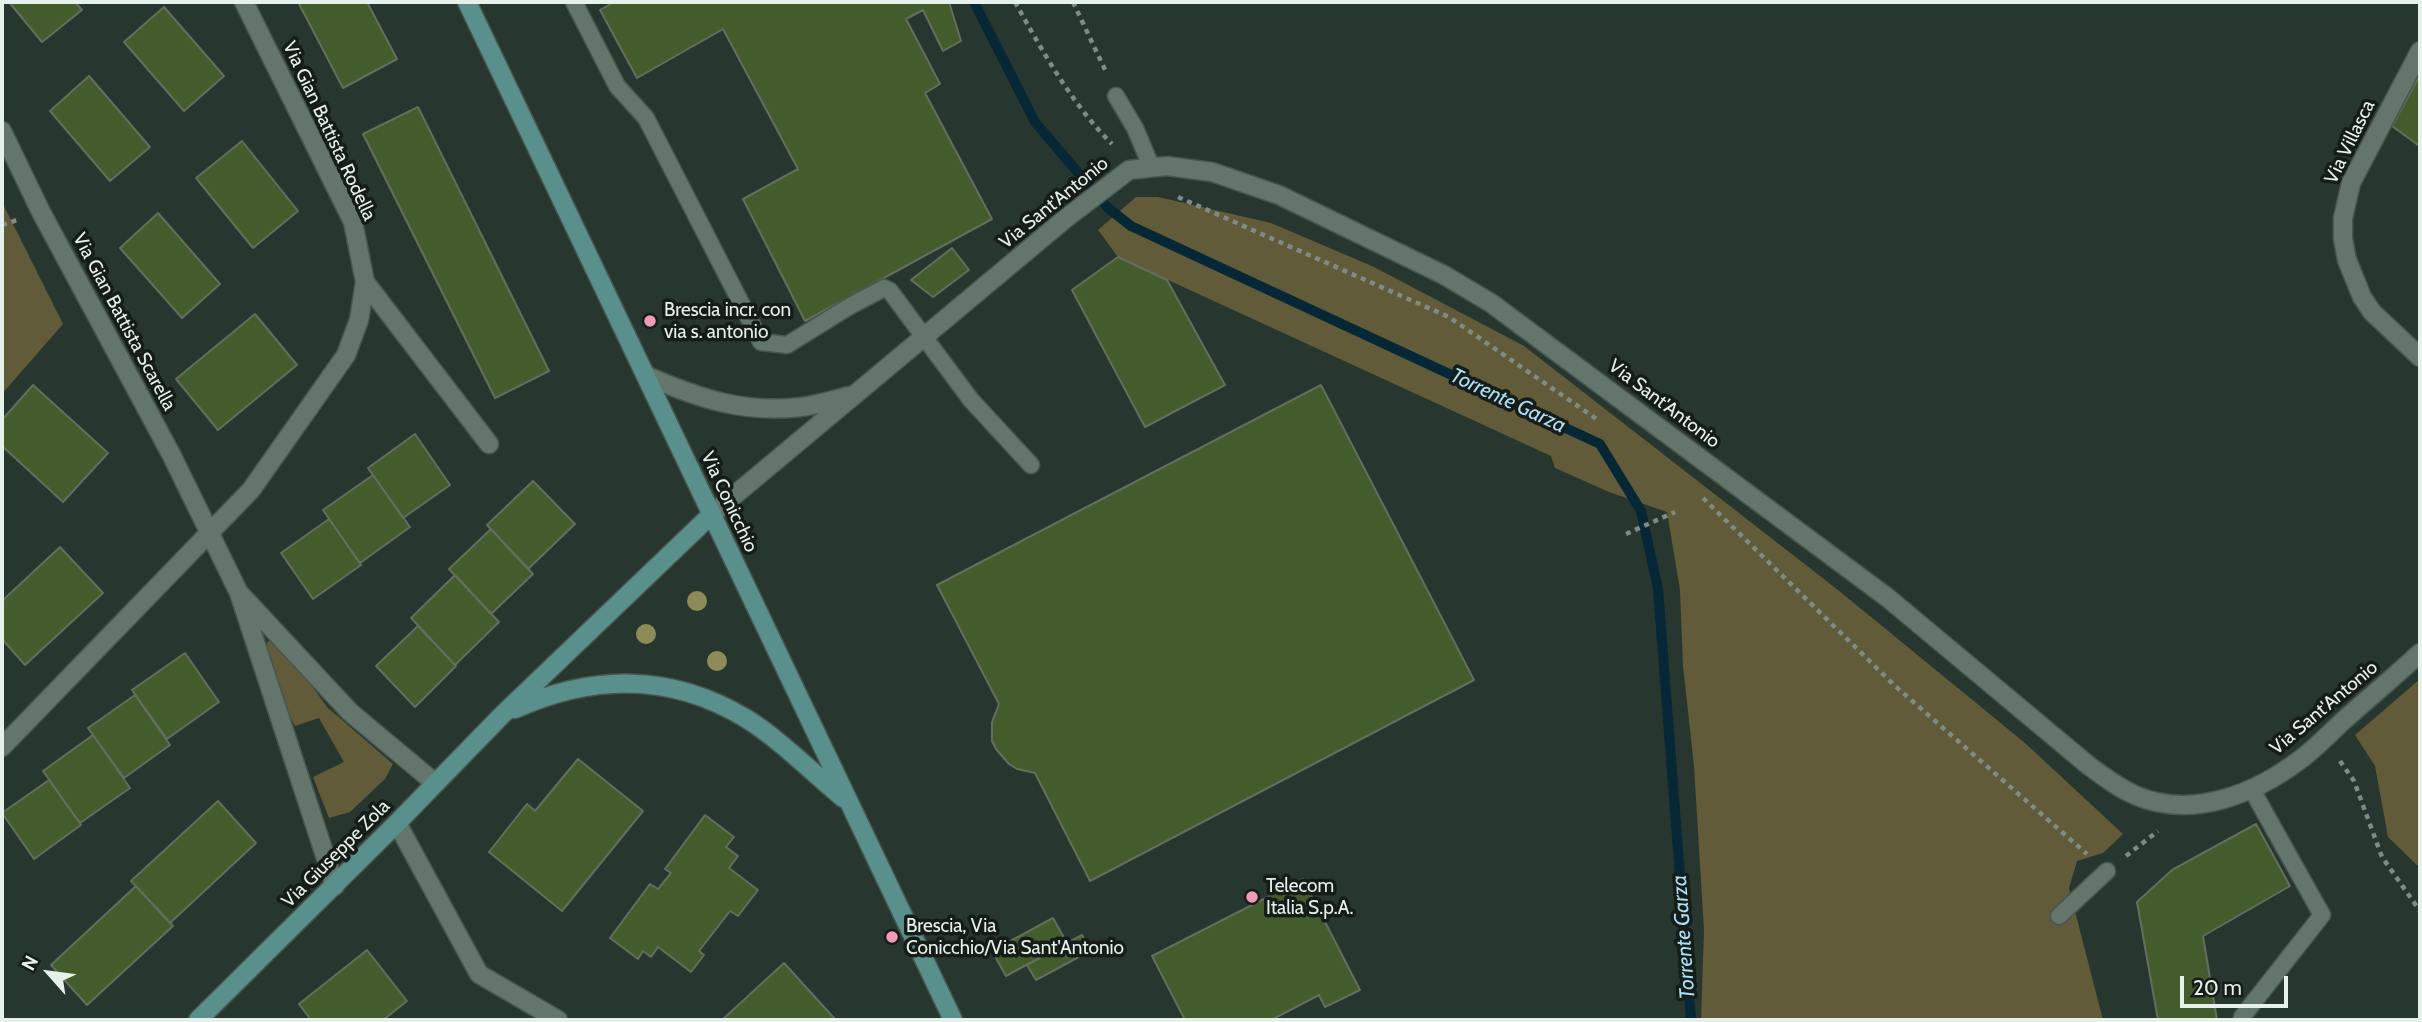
<!DOCTYPE html>
<style>
body{margin:0}
#map{position:relative;width:2422px;height:1022px;overflow:hidden;background:#27372f;font-family:Cabin,sans-serif}
canvas{display:block}
.frame{position:absolute;inset:0;border:4px solid #e7f1eb;pointer-events:none}
.north{position:absolute;left:14px;top:938px;width:70px;height:70px;-webkit-text-stroke:5px #161d19;paint-order:stroke;rotate:298deg;font-size:19px;font-weight:700;line-height:28px;text-align:center;color:#e7f1eb}
.north::after{content:'';display:block;margin:auto;width:24px;height:32px;background:#e7f1eb;clip-path:polygon(50% 0,100% 100%,50% 72%,0 100%)}
.scale{position:absolute;left:2180px;top:976px;width:108px;height:32px;box-sizing:border-box;border:4px solid #e7f1eb;border-top:0;padding-left:9px;font-size:21px;line-height:24px;white-space:nowrap;color:#e7f1eb;-webkit-text-stroke:5px #161d19;paint-order:stroke}
</style>
<div id="map">
<canvas width="2422" height="1022"></canvas>
<div class="frame"></div>
<div class="north">N</div>
<div class="scale">20 m</div>
</div>
<script>
const ctx = document.querySelector('canvas').getContext('2d');
ctx.lineJoin = 'round';
function fill(path, color) { ctx.fillStyle = color; ctx.fill(path, 'evenodd'); }
function stroke(path, color, width, dash) { ctx.strokeStyle = color; ctx.lineWidth = width; ctx.lineCap = dash ? 'butt' : 'round'; ctx.setLineDash(dash || []); ctx.stroke(path); }
function write(font, color, halo, rows, align = 'center') {
  ctx.font = font + ' Cabin,sans-serif'; ctx.lineWidth = 7; ctx.setLineDash([]); ctx.textBaseline = 'middle'; ctx.strokeStyle = halo; ctx.fillStyle = color; for (const [text, x, y, turn = 0] of rows) {
    ctx.save(); ctx.translate(x, y); ctx.rotate((+turn || 0) * Math.PI / 180); ctx.textAlign = isNaN(turn) ? turn : align; if (halo) ctx.strokeText(text, 0, 0); ctx.fillText(text, 0, 0); ctx.restore();
  }
}
fill(new Path2D(`
 M1136 197H1158L1271 223 1374 267 1524 346 1838 590 2025 743 2123 834 2103 853 2077 861 2069 888 2103 1020H1701L1704 930 1694 766 1683 666 1680 590 1667 512 1609 492 1555 468 1551 456 1118 257 1098 230Z
 M2 202 63 324 2 394Z
 M270 639 282 644 327 707 393 764 385 779 350 812 329 818 313 777 344 762 319 718 295 726 284 705 265 646Z
 M2420 679V868L2388 837 2375 766 2355 735Z`), '#625b39');
stroke(new Path2D(`
 M974 2 1035 122 1108 208 1131 226 1600 444 1641 511 1658 589 1691 1020`), '#062836', 10);
const building = new Path2D(`
 M9 2H75L82 10 42 42Z
 M298 2H367L397 59 343 88Z
 M614 2H949L961 41 943 51 923 10 906 19 940 84 925 93 992 219 805 321 743 199 798 169 723 29 637 78 600 10Z
 M164 7 224 76 184 111 124 42Z
 M2420 75V142L2418 145 2392 126Z
 M89 76 150 147 110 181 50 111Z
 M418 107 549 371 495 398 363 134Z
 M242 141 298 211 253 248 196 178Z
 M158 213 220 284 182 318 120 248Z
 M952 248 969 270 933 297 911 280Z
 M1118 257 1167 280 1225 385 1145 427 1072 290Z
 M255 314 297 365 218 430 176 379Z
 M33 385 108 453 63 502 2 446V420Z
 M1321 385 1474 680 1090 881 1035 773 1017 769 1009 764 996 749 992 741V722L999 704 937 585Z
 M415 434 450 485 403 518 368 468Z
 M373 475 410 527 360 563 323 510Z
 M533 481 575 524 528 569 487 525Z
 M329 519 361 565 313 599 281 553Z
 M491 529 533 574 491 614 449 569Z
 M60 547 103 593 25 665 2 639V601Z
 M455 575 499 622 455 665 411 618Z
 M418 626 456 666 415 707 376 666Z
 M185 653 219 702 167 739 132 690Z
 M135 695 170 745 124 778 88 728Z
 M93 735 130 788 80 823 43 771Z
 M578 759 643 811 562 911 489 852 527 804 535 811Z
 M49 780 81 825 34 859 2 813Z
 M218 801 256 843 170 923 131 881Z
 M705 815 734 837 726 847 738 856 729 868 758 890 738 916 730 911 699 951 704 955 691 972 658 947 651 957 643 951 638 959 610 938 650 884 658 889 671 873 665 869Z
 M2256 824 2290 886 2203 936 2217 1020H2158L2137 902 2172 870Z
 M1303 879 1360 990 1325 1007 1319 995 1271 1020H1185L1152 956Z
 M136 886 173 926 87 1005 51 965Z
 M1053 918 1067 943 1006 976 992 951Z
 M1082 935 1090 951 1036 980 1027 965Z
 M367 950 407 1001 383 1020H311L299 1004Z
 M784 963 834 1018 832 1020H722Z`);
fill(building, '#445b2c');
stroke(building, '#656d5e', 2);
const lane = new Path2D(`
 M574 2 617 86 646 118 761 342 787 345 850 306 884 288 890 291 971 400 1031 465
 M1116 96 1135 128 1151 166
 M2059 916 2107 871
 M2242 1017 2322 915 2251 788`);
const street = new Path2D(`
 M2420 51 2351 183 2343 218V239L2347 260 2362 297 2372 312 2420 357
 M2 131 41 212 172 456 239 593 335 886
 M365 282 489 444
 M647 376C698 398 744 414 801 407 817 405 833 400 849 396
 M712 514 1065 219 1129 170 1167 166 1212 172 1279 195 1444 275 1491 303 1888 598 2088 765C2103 776 2118 788 2137 796 2193 819 2255 794 2301 759 2316 748 2330 733 2344 720 2369 698 2395 676 2420 653
 M241 595 350 712 435 783
 M2 747 251 490 346 355 359 320 365 282 353 222 244 2
 M397 823 479 974 558 1020`);
const secondary = new Path2D(`
 M467 2C630 341 789 682 953 1020
 M515 709C593 674 672 673 747 719 779 739 813 773 843 798
 M198 1020 397 823 502 715 712 514`);
stroke(lane, '#47564e', 19);
stroke(street, '#47564e', 21);
stroke(secondary, '#47564e', 21);
stroke(new Path2D(`
 M1015 2C1043 52 1071 103 1112 144
 M1073 2 1107 74
 M1178 197 1449 317 1598 420
 M2 225 17 220
 M1703 498 1894 685 2087 854
 M1626 534 1675 512
 M2340 761 2354 781 2382 857 2420 911
 M2126 856 2158 831`), '#7f8c85', 4.5, [5, 5]);
stroke(lane, '#64756c', 16);
stroke(street, '#64756c', 18);
stroke(secondary, '#59908b', 18);
ctx.fillStyle = '#8e8b5a';
for (const [x, y] of [
 [697,601],
 [646,634],
 [717,661]
]) { ctx.beginPath(); ctx.arc(x, y, 10, 0, 2 * Math.PI); ctx.fill(); }
for (const [x, y, r, color] of [
 [650,321,7,"#ef9ab8"],
 [1252,897,7,"#ef9ab8"],
 [892,937,7,"#ef9ab8"]
]) { const dot = new Path2D(); dot.arc(x, y, r, 0, 2 * Math.PI); ctx.fillStyle = color; ctx.fill(dot); stroke(dot, '#161d19', 2.5); }
write('19px', '#e7f1eb', '#161d19', [
 ["Via Gian Battista Rodella",329,131,65],
 ["Via Villasca",2350,142,-64],
 ["Via Sant'Antonio",1054,203,-39],
 ["Via Gian Battista Scarella",124,322,62],
 ["Via Sant'Antonio",1664,404,37],
 ["Via Conicchio",729,502,65],
 ["Via Sant'Antonio",2324,708,-40],
 ["Via Giuseppe Zola",336,854,-45]
]);
write('19px', '#e7f1eb', '#161d19', [
 ["Brescia incr. con",664,310],
 ["via s. antonio",664,332],
 ["Telecom",1266,886],
 ["Italia S.p.A.",1266,908],
 ["Brescia, Via",906,926],
 ["Conicchio/Via Sant'Antonio",906,948]
], 'left');
write('italic 21px', '#abdff8', '#161d19', [
 ["Torrente Garza",1508,401,25],
 ["Torrente Garza",1684,937,-94]
]);
</script>
